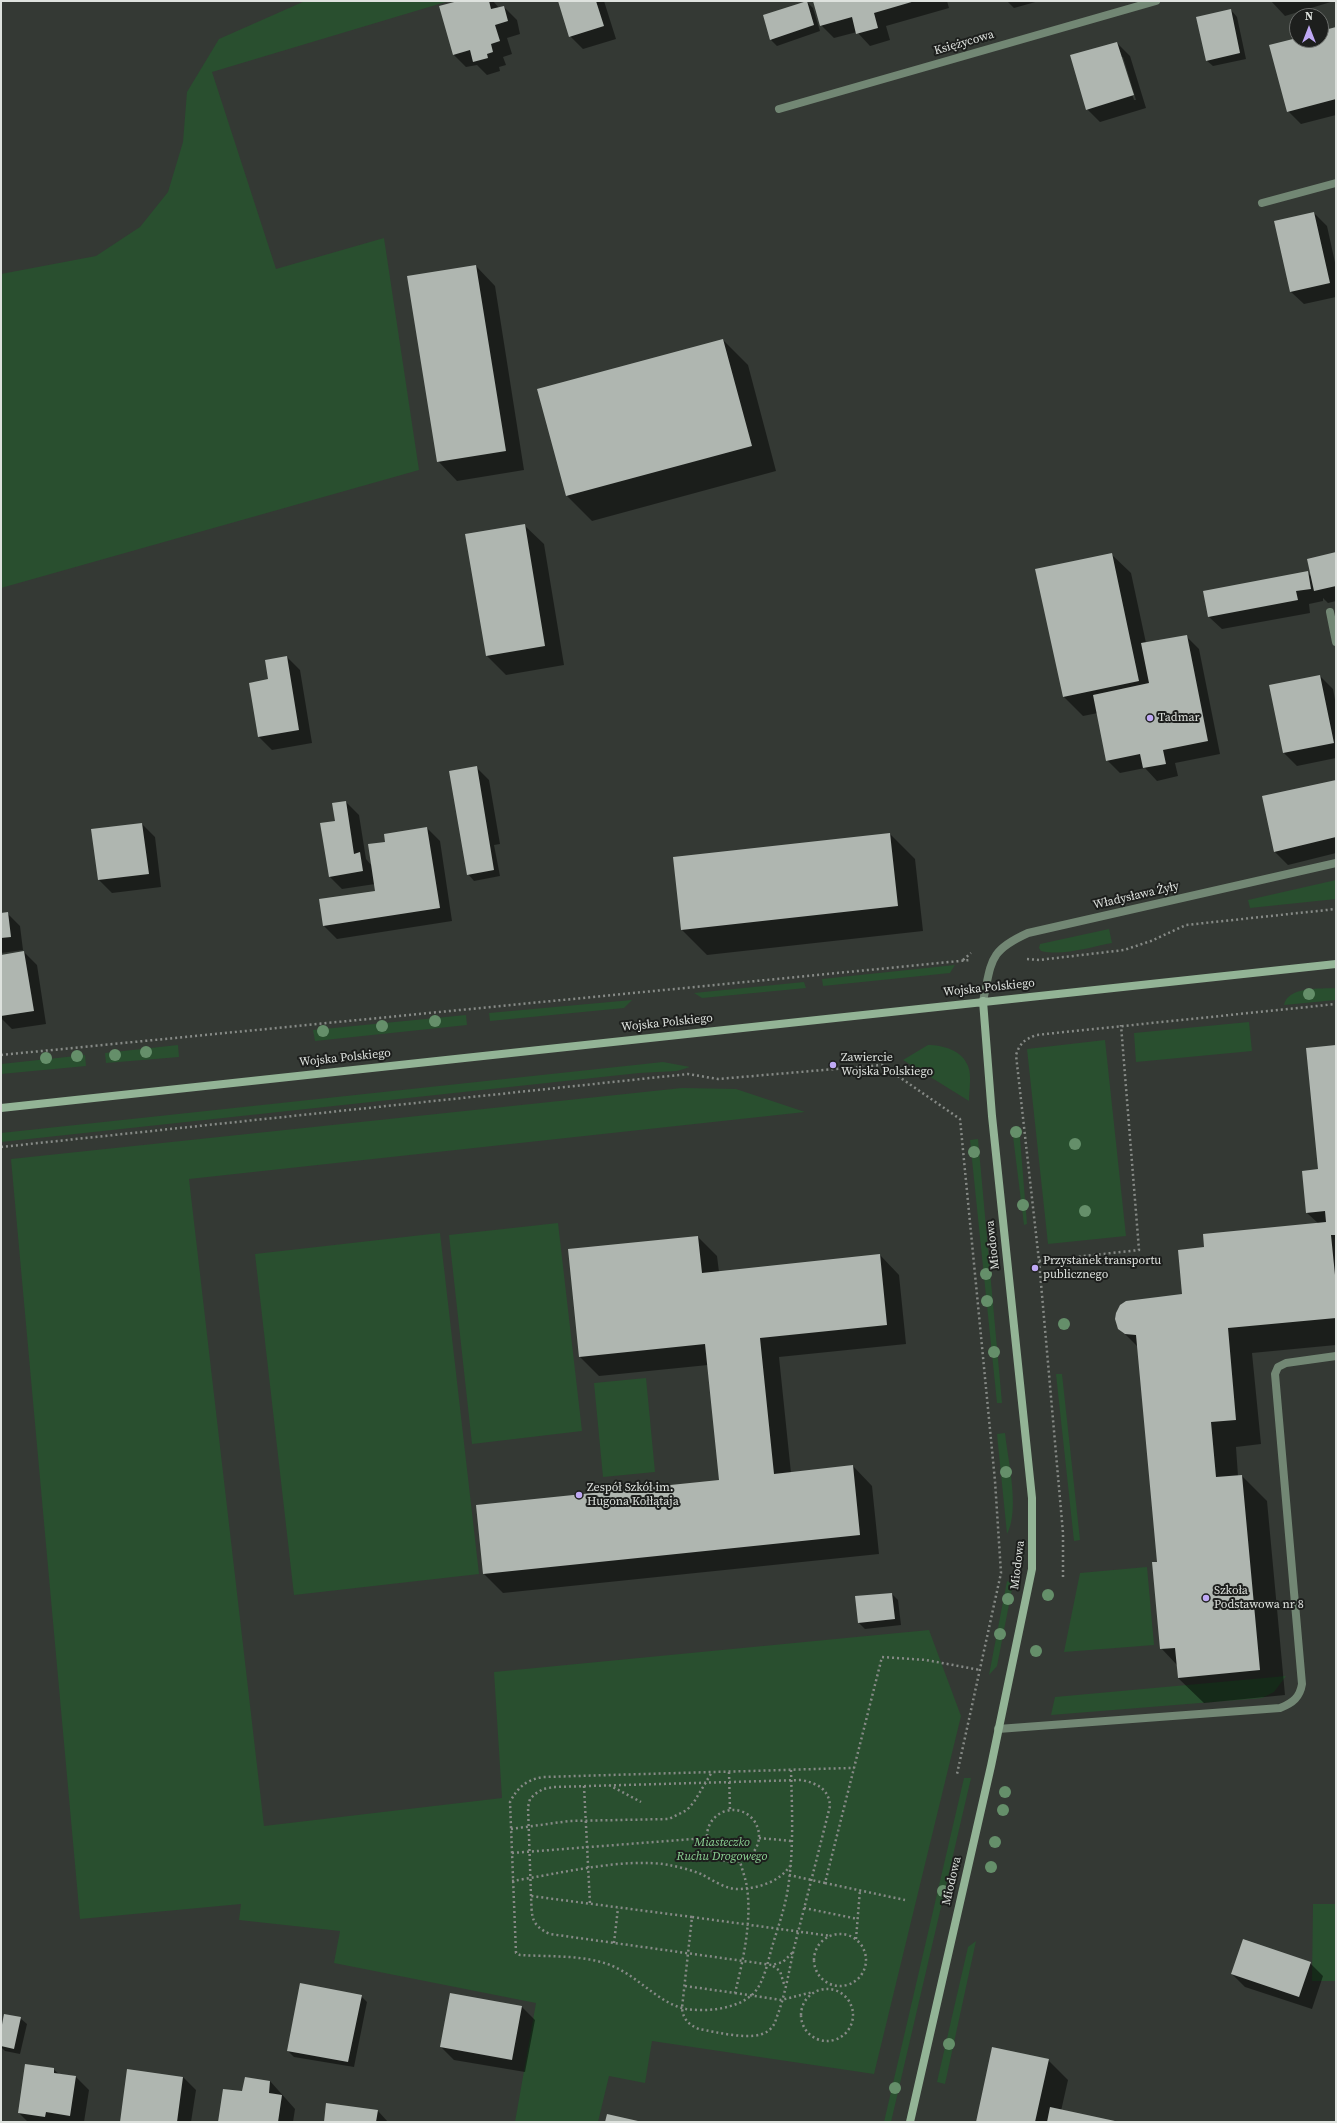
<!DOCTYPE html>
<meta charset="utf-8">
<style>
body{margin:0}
#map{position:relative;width:1337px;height:2123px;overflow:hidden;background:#343934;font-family:"Source Serif 4",serif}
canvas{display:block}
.frame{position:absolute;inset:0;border:2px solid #dee2de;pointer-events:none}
.north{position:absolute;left:1289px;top:8px;width:40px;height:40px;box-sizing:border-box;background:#1d1f1d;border:1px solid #6a6d6a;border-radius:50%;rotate:0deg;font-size:11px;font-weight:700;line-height:16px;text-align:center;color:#dee2de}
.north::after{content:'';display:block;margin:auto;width:14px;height:18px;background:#bfa9f4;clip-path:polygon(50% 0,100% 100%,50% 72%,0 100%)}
</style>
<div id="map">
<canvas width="1337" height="2123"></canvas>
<div class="frame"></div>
<div class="north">N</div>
</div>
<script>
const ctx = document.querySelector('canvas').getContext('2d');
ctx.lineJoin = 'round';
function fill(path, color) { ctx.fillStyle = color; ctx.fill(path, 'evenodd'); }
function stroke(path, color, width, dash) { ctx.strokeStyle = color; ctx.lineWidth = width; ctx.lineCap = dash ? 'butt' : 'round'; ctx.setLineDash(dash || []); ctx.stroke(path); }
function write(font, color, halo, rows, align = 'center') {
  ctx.font = font + ' "Source Serif 4",serif'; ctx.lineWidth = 4; ctx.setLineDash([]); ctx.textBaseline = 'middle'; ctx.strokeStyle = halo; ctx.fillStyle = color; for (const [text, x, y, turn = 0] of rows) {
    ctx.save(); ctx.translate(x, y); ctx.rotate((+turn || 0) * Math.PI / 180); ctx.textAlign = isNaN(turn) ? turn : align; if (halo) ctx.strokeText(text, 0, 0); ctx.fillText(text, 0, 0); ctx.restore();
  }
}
fill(new Path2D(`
 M305 1H449L212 72 276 269 384 238 419 470 1 588V274L96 256 140 227 168 192 183 142 187 92 219 39Z
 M1336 880V899L1250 908 1248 900Z
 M1109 929 1112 943C1090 947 1064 956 1041 951L1039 948 1040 944Z
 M955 965 950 973 823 986 822 979Z
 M804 982 806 988 702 998 694 993Z
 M1336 988V1000L1284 1005C1288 986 1321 989 1336 988Z
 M632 1000 624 1008 490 1021 489 1013Z
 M466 1015 467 1025 315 1041 313 1030Z
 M1249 1022 1252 1051 1136 1062 1134 1033Z
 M1105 1040 1126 1236 1048 1244 1027 1049Z
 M178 1045 179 1057 106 1063 105 1053Z
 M928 1045C942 1045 962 1050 968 1066 972 1075 969 1091 969 1101L903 1060Z
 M85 1055 86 1066 1 1074V1064Z
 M663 1062 690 1067 677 1071 639 1073 1 1142V1133Z
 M682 1088 736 1089 805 1112 189 1179 264 1826 502 1798 494 1672 929 1630 961 1716 874 2074 652 2041 645 2083 609 2076 598 2122H515L536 2003 334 1963 340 1931 239 1920 241 1904 80 1919 11 1159Z
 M1019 1126 1027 1224 1024 1225 1012 1128Z
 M978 1139 1002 1403H997L970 1140Z
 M558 1223 582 1431 472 1444 449 1235Z
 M440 1233 479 1574 294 1595 255 1254Z
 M1056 1374H1062L1080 1540 1074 1541Z
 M646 1378 655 1472 603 1477 594 1383Z
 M1005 1433C1008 1461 1020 1510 1007 1534L997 1434Z
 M1147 1567 1154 1645 1064 1652 1080 1573Z
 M1007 1581 1013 1584 997 1666 989 1675Z
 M1286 1676 1274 1692 1262 1698 1051 1715 1055 1697Z
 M964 1778H971L891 2122H884Z
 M1313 1904H1336V1981H1312Z
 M976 1941 945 2084 937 2082 968 1947Z`), '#294f2f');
fill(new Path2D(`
 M461 1H493L499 8 504 7 517 20 520 34 507 38 512 54 503 57 506 65 499 67 500 71 487 75 477 65 466 67 453 54Z
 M559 1H604L616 39 583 49 570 36Z
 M814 1H947L949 8 886 26 890 40 870 46 857 32 834 38 821 25Z
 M1007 1H1039L1014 8Z
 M1271 1H1334L1285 16Z
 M807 2 813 8 820 31 777 46 771 40Z
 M1231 10 1237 17 1246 59 1213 66 1206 60Z
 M1336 28V115L1301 124 1288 111 1297 39 1321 40V32Z
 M1117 43 1130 56 1146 108 1100 122 1087 109ZM1121 57H1123L1136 100H1134Z
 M1314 213 1327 226 1336 267V297L1304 304 1291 292Z
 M476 266 495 286 524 470 457 481 438 461Z
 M723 340 748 365 776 471 592 521 567 496Z
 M524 525 544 544 564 665 506 675 487 656Z
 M1336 553V601L1328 603 1323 598V601L1309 604 1310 613 1222 629 1209 617 1307 572 1312 577Z
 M1111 554 1131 573 1146 643 1186 636 1199 649 1220 754 1175 763 1178 776 1157 781 1145 768 1120 773 1107 760 1098 713 1083 716 1064 697 1036 570Z
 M287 657 300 670 312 743 272 750 259 737 250 683 269 680Z
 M1320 676 1333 689 1336 705V758L1297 766 1284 753Z
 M476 767 489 780 500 844 494 845 500 876 474 881 468 874Z
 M1336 781V853L1288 865 1275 852 1263 797Z
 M346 802 359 815 366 859 372 866 386 842 427 828 440 841 452 921 337 939 324 926 376 892 375 884 342 889 330 877 336 821Z
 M142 824 155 837 161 887 112 893 99 880 93 830Z
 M890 834 915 859 923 931 707 955 682 930Z
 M7 913 20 926 23 950 1 953V914Z
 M24 952 37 965 46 1024 12 1029 1 1018V956Z
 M1336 1046V1345L1252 1353 1261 1444 1236 1447 1238 1476H1242L1267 1501 1285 1695 1204 1703 1178 1678 1177 1665 1161 1648 1158 1563 1138 1347 1122 1331 1183 1295 1205 1248 1319 1224 1307 1213 1303 1172 1319 1170Z
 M698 1237 717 1256 719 1272 880 1255 899 1275 906 1344 779 1357 791 1473 853 1466 872 1486 879 1554 503 1593 484 1574 720 1481 708 1365 599 1376 580 1357 569 1250Z
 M892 1594 898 1600 901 1625 865 1629 859 1623Z
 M1310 1963 1323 1976 1312 2009 1245 1987 1232 1974Z
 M361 1996 367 2002 354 2067 294 2057 288 2051Z
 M522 2007 535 2020 525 2072 454 2060 441 2047Z
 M20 2018 27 2024 20 2054 5 2051 1 2047V2035Z
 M1048 2060 1068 2080 1061 2111 1113 2122H977Z
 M53 2069 59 2074 76 2077 89 2090 84 2122H28L19 2113Z
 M183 2077 196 2090 191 2122H121Z
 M270 2081 295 2109 293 2122H219L243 2093Z
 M378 2111 388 2122H325Z`), '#0007');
fill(new Path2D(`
 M458 1H489L491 9 504 6 508 21 495 25 500 41 491 44 493 52 487 54 488 58 473 62 470 50 453 55 439 6Z
 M558 1H596L604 26 569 37Z
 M807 1 814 25 770 40 763 15Z
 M813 1H915L874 13 878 28 856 34 852 17 820 26Z
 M1231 9 1240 53 1206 61 1196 17Z
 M1336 27V99L1287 112 1269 45 1297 38V40H1321V31Z
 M1117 42 1134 95 1086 110 1070 55Z
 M1314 212 1330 283 1290 292 1274 221Z
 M476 265 506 451 437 462 407 276Z
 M723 339 752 446 566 496 537 389Z
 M525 524 545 646 486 656 465 534Z
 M1336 552V586L1314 591 1307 559Z
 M1112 553 1139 681 1063 697 1035 569Z
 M1308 571 1311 589 1296 591 1298 600 1208 617 1203 591Z
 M1187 635 1208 741 1163 750 1166 764 1143 768 1140 754 1106 761 1093 695 1149 683 1141 643Z
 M287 656 299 730 258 737 249 683 268 679 265 660Z
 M1320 675 1334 743 1283 753 1269 685Z
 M477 766 494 870 467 875 449 771Z
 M1336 780V837L1274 852 1262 796Z
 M346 801 354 854 360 852 363 871 329 877 320 823 335 821 332 803Z
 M142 823 149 874 98 880 91 829Z
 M427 827 440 908 323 926 319 899 375 891 368 844 385 842 384 834Z
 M890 833 898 906 681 930 673 857Z
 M8 912 11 937 1 938V913Z
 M24 951 34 1011 1 1016V955Z
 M1336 1045V1235H1331L1336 1285V1318L1228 1328 1236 1420 1211 1422 1216 1477 1242 1475 1260 1670 1178 1678 1175 1648 1160 1649 1152 1562H1157L1136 1335 1125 1334 1118 1329 1115 1319 1116 1313 1120 1305 1126 1301 1182 1294 1178 1250 1204 1247 1203 1234 1326 1222 1325 1211 1306 1213 1302 1171 1318 1169 1306 1048Z
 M698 1236 702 1273 880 1254 887 1325 760 1338 774 1474 853 1465 860 1535 483 1574 476 1505 719 1480 705 1344 579 1357 568 1249Z
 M892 1593 895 1619 858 1623 855 1596Z
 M1243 1939 1311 1962 1299 1997 1231 1974Z
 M300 1983 362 1995 348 2062 287 2051Z
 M450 1993 522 2006 512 2060 440 2047Z
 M4 2014 21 2017 14 2049 1 2046V2030Z
 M992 2047 1049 2059 1035 2122H976Z
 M25 2064 54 2068V2073L76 2076 70 2116 46 2112 45 2117 18 2113Z
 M127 2069 183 2077 177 2122H120Z
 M245 2077 270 2081 269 2093 282 2095 278 2122H218L223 2089 242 2091Z
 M326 2103 378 2110 376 2122H324Z
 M1050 2107 1115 2121V2122H1047Z
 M607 2114 638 2121V2122H605Z`), '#afb6b0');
stroke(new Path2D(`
 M1027 959 1039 960 1124 950 1151 941 1186 925 1336 909
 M963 960 971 953
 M1 1055 970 960
 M1 1147 688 1074 718 1079 882 1065 960 1119 995 1481 1001 1573 957 1774
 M1039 1261 1139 1250 1121 1025
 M1063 1577V1533L1039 1261 1016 1055C1020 1043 1024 1040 1036 1035L1336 1004
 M791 1770C792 1809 794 1849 788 1888 785 1908 778 1927 772 1947 768 1961 764 1983 753 1994 737 2009 707 2012 686 2009 661 2004 642 1981 619 1969 590 1954 552 1957 520 1955L516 1953 510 1802C518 1787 526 1780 543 1777L712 1772C759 1771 807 1769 854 1768
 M729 1772 730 1810
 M609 1785 641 1802
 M584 1786 590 1904
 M707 1836a26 26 0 1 1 52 0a26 26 0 1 1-52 0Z
 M511 1829 569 1821 669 1819 687 1810 694 1802 712 1772
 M759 1838 792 1841
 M512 1853 706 1838
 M789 1875 825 1883 882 1657 926 1660 980 1670
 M512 1881C558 1874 624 1857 669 1865 679 1867 691 1870 701 1874 713 1880 726 1890 740 1889 759 1888 779 1882 790 1866
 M825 1883 905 1900
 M531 1896 528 1807 530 1799 535 1794 543 1789 554 1787 801 1780C817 1783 829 1789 830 1806 818 1854 806 1901 794 1948 789 1971 785 1997 776 2019 775 2024 772 2028 768 2031 754 2042 716 2032 699 2029 689 2025 683 2019 682 2008L692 1917 831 1936
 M804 1908 858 1919
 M692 1917 531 1896C532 1916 530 1925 550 1934L772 1965 783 1962 793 1952
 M814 1960a26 26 0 1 1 52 0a26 26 0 1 1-52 0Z
 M856 1939 860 1890
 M614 1943 618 1908
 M773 1966 780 1971 784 1984
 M685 1986 735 1993C743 1961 752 1921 747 1888 746 1879 742 1870 740 1861
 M801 2015a26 26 0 1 1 52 0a26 26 0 1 1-52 0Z
 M735 1993 781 2000 813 1992`), '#868a86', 2.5, [2, 3]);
stroke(new Path2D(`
 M1262 203 1336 183
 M1330 612 1336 642
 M998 1729 1280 1708C1293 1703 1300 1697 1302 1684L1275 1374 1278 1367 1286 1363 1336 1356`), '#728774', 8);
stroke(new Path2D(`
 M779 109 1156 1
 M983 1001C992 961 988 951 1028 933L1336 863`), '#728774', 8);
stroke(new Path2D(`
 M1 1108 1336 964
 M910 2122 991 1766 1032 1569V1498L992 1116 983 1001`), '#93b496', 8);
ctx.fillStyle = '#658f6a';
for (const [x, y] of [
 [1309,994],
 [435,1021],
 [382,1026],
 [323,1031],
 [146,1052],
 [115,1055],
 [77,1056],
 [46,1058],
 [1016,1132],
 [1075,1144],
 [974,1152],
 [1023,1205],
 [1085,1211],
 [986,1274],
 [987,1301],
 [1064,1324],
 [994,1352],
 [1006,1472],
 [1048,1595],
 [1008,1599],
 [1000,1634],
 [1036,1651],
 [1005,1792],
 [1003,1810],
 [995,1842],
 [991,1867],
 [943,1891],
 [949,2044],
 [895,2088]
]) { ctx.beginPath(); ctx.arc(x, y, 6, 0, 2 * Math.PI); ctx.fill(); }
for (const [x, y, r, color] of [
 [1150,718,4,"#bfa9f4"],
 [833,1065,4,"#bfa9f4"],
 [1035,1268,4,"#bfa9f4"],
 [579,1495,4,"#bfa9f4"],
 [1206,1598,4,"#bfa9f4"]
]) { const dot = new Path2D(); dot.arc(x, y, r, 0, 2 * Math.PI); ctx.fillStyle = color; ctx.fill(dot); stroke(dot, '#1d1f1d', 1.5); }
write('12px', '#dee2de', '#1d1f1d', [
 ["Księżycowa",964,43,-16],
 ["Władysława Żyły",1136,896,-13],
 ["Wojska Polskiego",989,988,-6],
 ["Wojska Polskiego",667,1023,-6],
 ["Wojska Polskiego",345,1058,-6],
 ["Miodowa",993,1245,-96],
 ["Miodowa",1018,1565,-83],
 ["Miodowa",952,1881,-77]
]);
write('12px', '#dee2de', '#1d1f1d', [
 ["Tadmar",1158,718],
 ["Zawiercie",841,1058],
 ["Wojska Polskiego",841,1072],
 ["Przystanek transportu",1043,1261],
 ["publicznego",1043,1275],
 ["Zespół Szkół im.",587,1488],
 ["Hugona Kołłątaja",587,1502],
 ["Szkoła",1214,1591],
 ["Podstawowa nr 8",1214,1605]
], 'left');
write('italic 12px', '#8dd596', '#1d1f1d', [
 ["Miasteczko",722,1843],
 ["Ruchu Drogowego",722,1857]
]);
</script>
